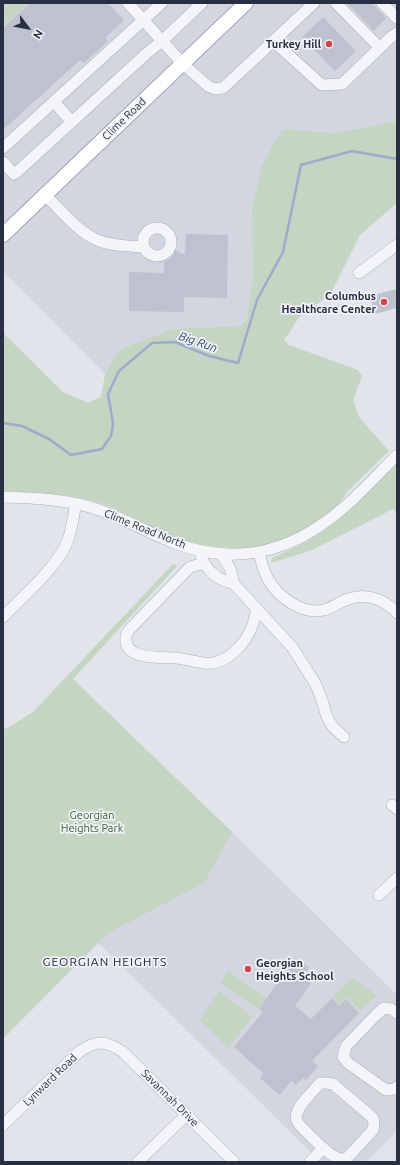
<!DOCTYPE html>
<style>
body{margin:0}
#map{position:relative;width:400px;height:1165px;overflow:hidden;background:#e1e4ea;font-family:Ubuntu,sans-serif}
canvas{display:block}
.frame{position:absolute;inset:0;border:4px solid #292f43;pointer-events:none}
.north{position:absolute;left:8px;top:8px;width:40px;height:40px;-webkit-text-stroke:3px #f1f3f8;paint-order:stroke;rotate:122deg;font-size:11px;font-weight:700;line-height:16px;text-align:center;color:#292f43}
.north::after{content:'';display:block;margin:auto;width:14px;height:18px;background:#292f43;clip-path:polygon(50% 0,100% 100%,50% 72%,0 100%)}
</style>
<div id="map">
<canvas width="400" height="1165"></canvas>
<div class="frame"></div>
<div class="north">N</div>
</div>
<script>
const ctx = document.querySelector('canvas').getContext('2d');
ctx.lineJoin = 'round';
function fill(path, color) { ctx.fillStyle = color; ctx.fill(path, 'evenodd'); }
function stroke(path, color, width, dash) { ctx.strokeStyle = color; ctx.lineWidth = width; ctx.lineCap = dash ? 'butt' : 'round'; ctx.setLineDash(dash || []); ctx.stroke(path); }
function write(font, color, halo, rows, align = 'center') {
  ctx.font = font + ' Ubuntu,sans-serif'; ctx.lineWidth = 3.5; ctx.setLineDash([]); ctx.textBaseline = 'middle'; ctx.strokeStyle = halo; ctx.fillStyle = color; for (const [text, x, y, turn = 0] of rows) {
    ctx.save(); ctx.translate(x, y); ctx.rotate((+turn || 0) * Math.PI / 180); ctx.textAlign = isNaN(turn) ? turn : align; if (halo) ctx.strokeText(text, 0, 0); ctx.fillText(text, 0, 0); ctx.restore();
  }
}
fill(new Path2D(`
 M29 3H397V121L336 133 284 129 253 274 247 319 239 326 173 329 118 350 105 374 3 271V26Z
 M219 819 397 995V1131L366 1162H321L98 943Z`), '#d3d6e0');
fill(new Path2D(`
 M3 3H29L3 26Z
 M397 121V203L360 235 330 295 300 316 284 340 289 345 358 370 362 376 353 400 359 417 389 451 347 492C340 507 321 519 307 527 296 535 282 542 269 545 237 551 200 548 170 536 145 525 120 509 93 501 64 493 33 493 3 491V333L63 392 88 403 101 397 105 374 118 350 173 329 239 326 247 319 253 274 252 208 262 166 279 134 284 129 336 133Z
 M397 462V513L393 509 312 550 271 563 272 558C287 551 302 545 316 536 346 517 371 487 397 462Z
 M173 564 177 566 73 679 232 832 204 883 108 933 3 1039V725L6 729 33 712Z
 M228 971 266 998 258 1009 220 983Z
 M352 978 377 995 361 1011 346 997 339 1004 333 997Z
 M219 991 252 1017 228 1048 200 1020Z`), '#c4d5c2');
stroke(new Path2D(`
 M3 423 22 426 49 439 71 455 102 449 111 436 113 424 108 394 119 371 152 343 175 342 209 356 238 363 257 300 283 252 301 165 352 151 397 159`), '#9baccc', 2.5);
fill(new Path2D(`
 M30 3H108L124 20 105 38 108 41 84 63 80 60 3 130V28Z
 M347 3H372L386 18 374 31Z
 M323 17 356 51 335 71 302 37Z
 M186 234 228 235 227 298 184 297V312L129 311V272L164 273V262L169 260 173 256 175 250 185 255Z
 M397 289V308L375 314 370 296Z
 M295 958 309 967 302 977 311 983 295 1006 311 1019 332 998 339 1006 346 999 359 1013 312 1061 318 1066 306 1080 303 1078 296 1085 291 1081 280 1095 260 1078 263 1073 234 1047 263 1012 259 1009Z`), '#bec2ce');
const minor = new Path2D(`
 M128 3 182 63 208 86 215 89 223 88 314 3
 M336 3 380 48
 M382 3 397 18
 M273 41 322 85 342 84 391 37 397 33
 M54 102 72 122
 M3 148 162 3
 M3 162 14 174 17 172 147 53 162 41 202 3
 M45 195C61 210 77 231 97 240 111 246 129 246 144 247
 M143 242a14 14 0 1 1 28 0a14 14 0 1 1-28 0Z
 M359 273 397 245
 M3 497C33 498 64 499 93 508 122 517 148 533 177 544 229 563 279 555 324 523 351 504 374 478 397 455
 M259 552C261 562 263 570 268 579 278 597 302 615 324 610 334 607 342 600 352 598 369 593 386 601 397 613
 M220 553C228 564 232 569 233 583L292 647 315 683 322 700 327 717 333 727 344 737
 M201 556C206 570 218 581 233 583
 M204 563 190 567 130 629C128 631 126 635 126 637 123 661 163 657 176 658 186 659 195 662 204 663 226 666 246 644 253 624 255 619 255 614 257 609
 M3 617C23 596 58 567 68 540 72 529 73 516 76 504
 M392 805 397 809
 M379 895 397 878
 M397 1013 391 1009 384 1008 377 1014 346 1046 343 1057 348 1063 386 1090 395 1089 397 1087
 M3 1125 79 1052C96 1040 105 1040 123 1052L234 1162
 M138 1162 186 1115
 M310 1162 323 1148C331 1154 336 1160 346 1159L373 1130 374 1123 373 1118 333 1084 326 1083H320C313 1092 292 1109 297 1121 299 1126 318 1143 323 1148`);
const major = new Path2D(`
 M3 235 246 3`);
stroke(minor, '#aaaeb8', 12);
stroke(major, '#a0a6b7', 16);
stroke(minor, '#f4f5f8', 11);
stroke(major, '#fff', 14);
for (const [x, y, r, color] of [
 [329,44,4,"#d44244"],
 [384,302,4,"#d44244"],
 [248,969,4,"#d44244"]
]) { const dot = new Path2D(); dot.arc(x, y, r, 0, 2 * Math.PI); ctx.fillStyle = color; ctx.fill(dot); stroke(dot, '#f1f3f8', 1.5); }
write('bold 11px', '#292f43', '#f1f3f8', [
 ["Turkey Hill",321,44],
 ["Columbus",376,296],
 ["Healthcare Center",376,309],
 ["Georgian",256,963,"left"],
 ["Heights School",256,976,"left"]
], 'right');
write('11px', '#292f43', '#f1f3f8', [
 ["Clime Road",124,119,-44],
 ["Clime Road North",145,529,22],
 ["Lynward Road",50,1080,-44],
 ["Savannah Drive",170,1098,45]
]);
write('11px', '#375f35', '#f1f3f8', [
 ["Georgian",92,815],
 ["Heights Park",92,828]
]);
write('italic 12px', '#314779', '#f1f3f8', [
 ["Big Run",198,342,19]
]);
ctx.letterSpacing = '1px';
write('12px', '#1b2034', '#f1f3f8', [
 ["GEORGIAN HEIGHTS",105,962]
]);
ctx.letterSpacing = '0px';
</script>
